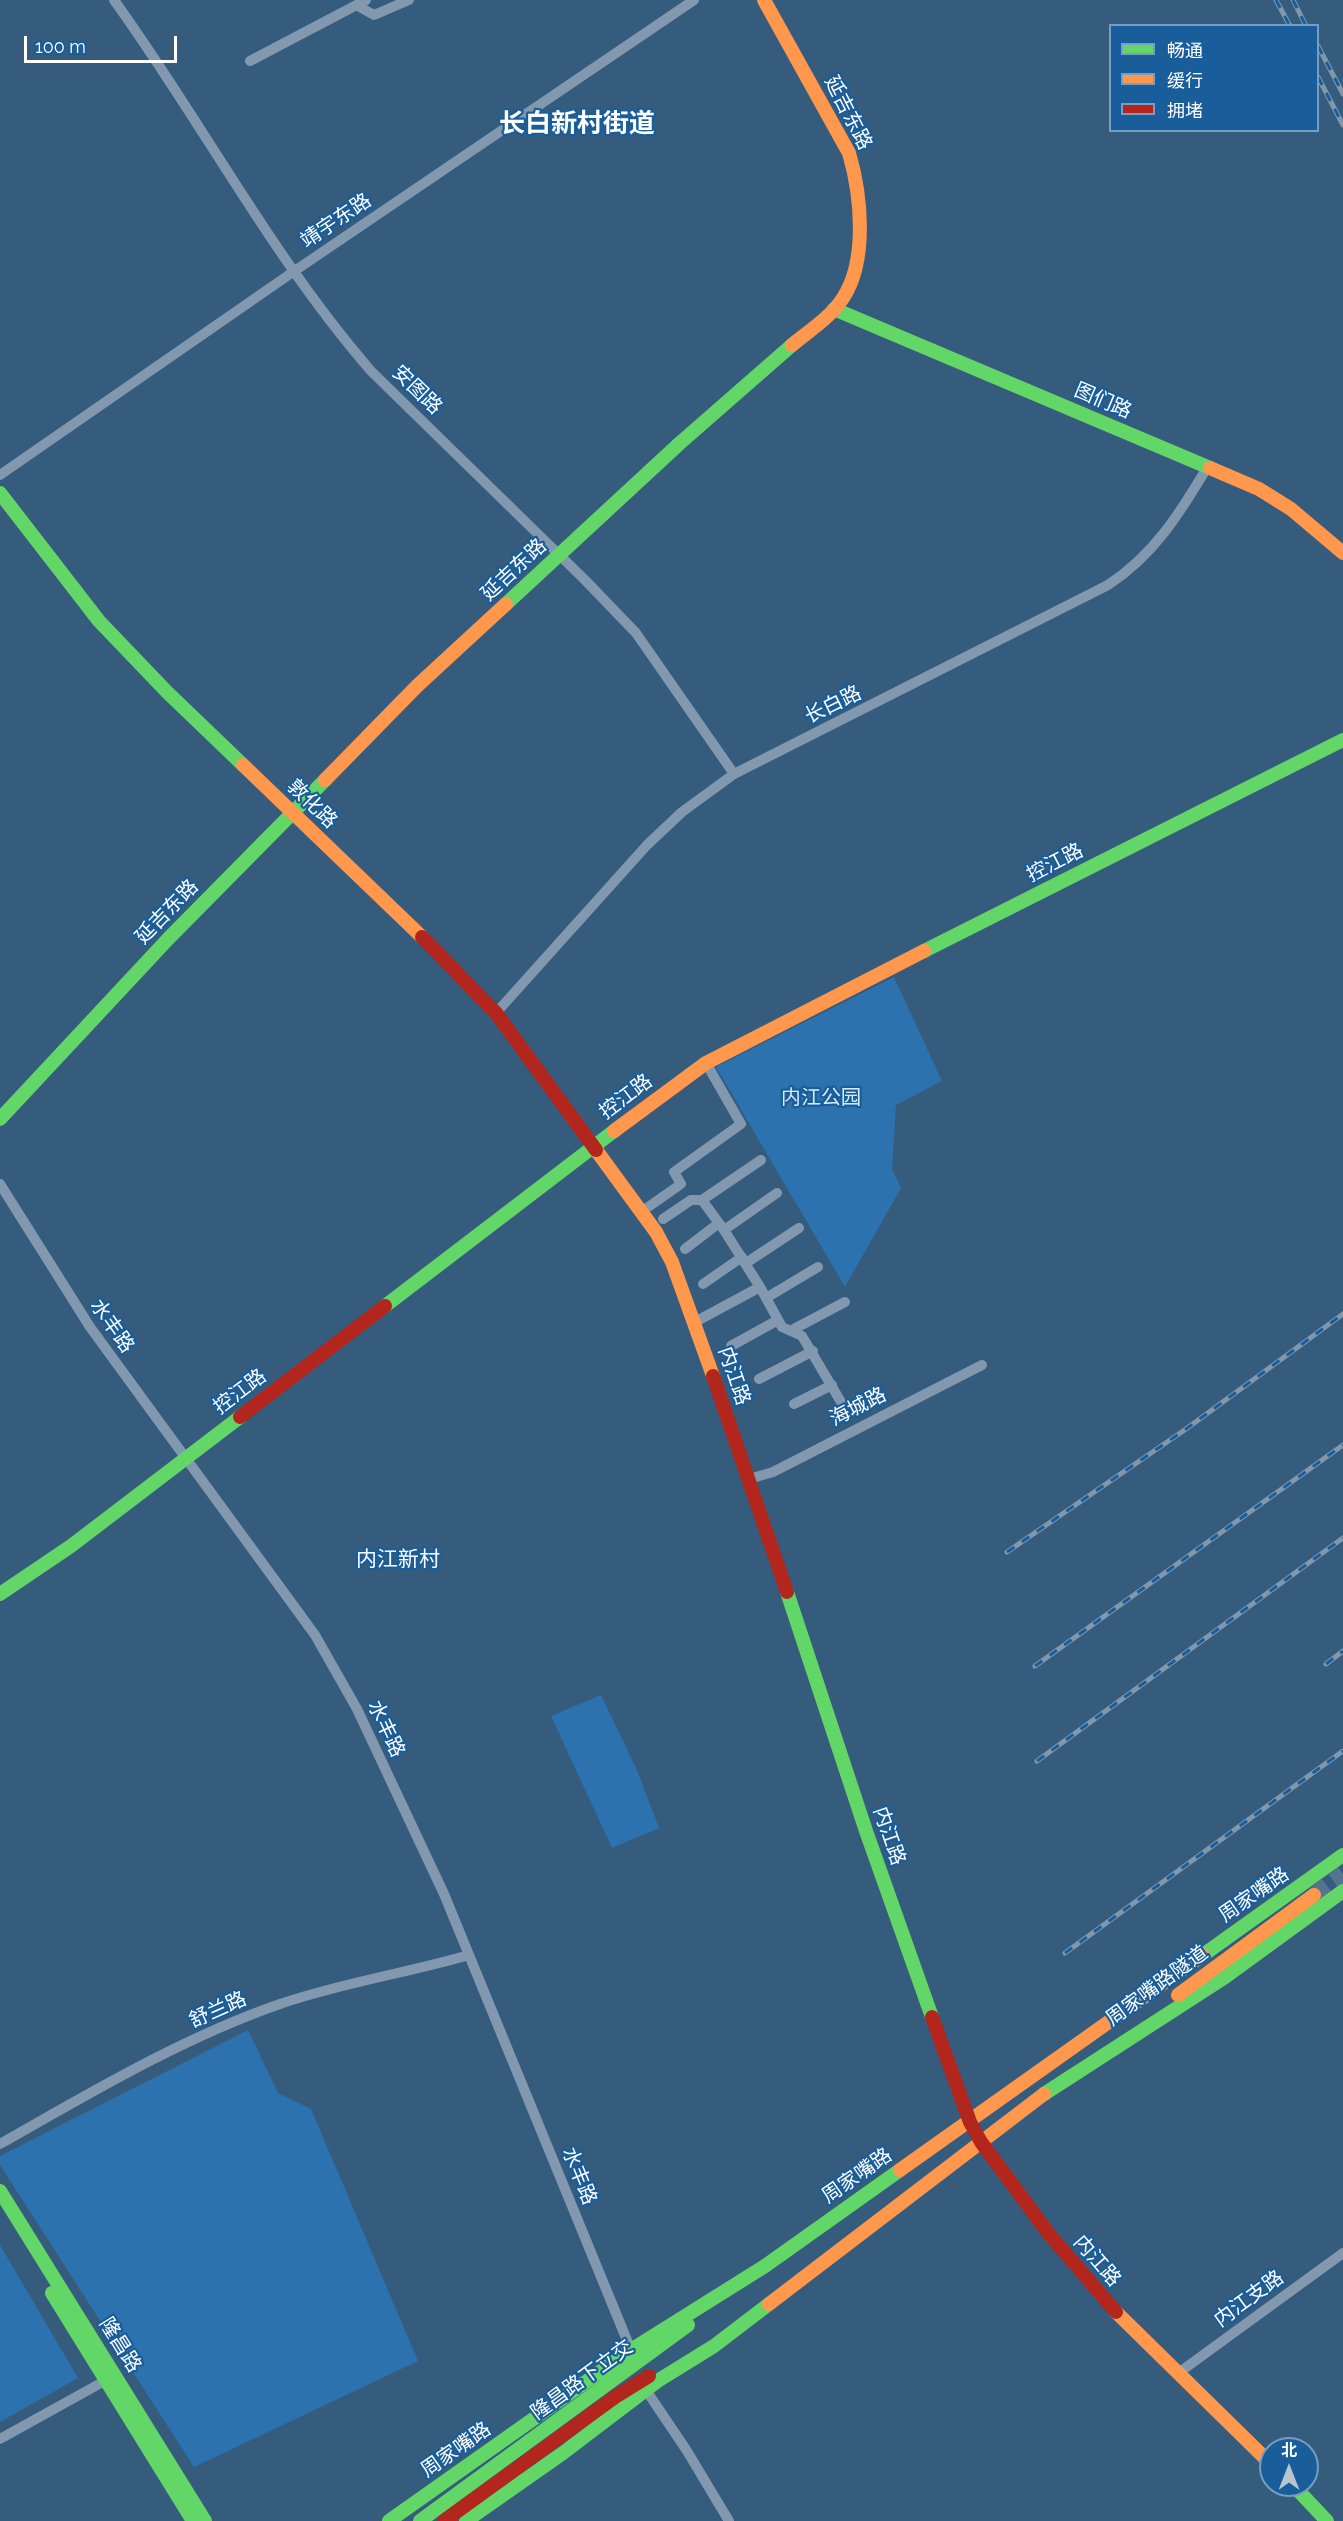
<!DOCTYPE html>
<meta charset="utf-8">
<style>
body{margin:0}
#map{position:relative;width:1343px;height:2521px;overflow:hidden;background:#365c7d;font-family:Raleway,"Noto Sans SC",sans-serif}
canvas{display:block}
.legend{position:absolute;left:1109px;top:24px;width:210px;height:108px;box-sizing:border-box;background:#195d9a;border:2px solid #759ec2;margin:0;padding:8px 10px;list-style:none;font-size:18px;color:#fff}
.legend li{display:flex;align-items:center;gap:12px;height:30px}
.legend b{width:30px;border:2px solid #759ec2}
.north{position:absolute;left:1259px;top:2437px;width:60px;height:60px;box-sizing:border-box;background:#195d9a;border:2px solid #759ec2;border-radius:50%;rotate:0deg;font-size:16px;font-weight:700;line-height:24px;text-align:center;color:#fff}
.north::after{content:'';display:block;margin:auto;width:21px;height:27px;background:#b9c6d2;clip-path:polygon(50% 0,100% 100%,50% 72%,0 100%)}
.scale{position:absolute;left:24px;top:36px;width:153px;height:27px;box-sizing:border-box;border:3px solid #fff;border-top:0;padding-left:8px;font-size:18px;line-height:21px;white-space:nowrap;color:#fff;-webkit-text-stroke:4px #195d9a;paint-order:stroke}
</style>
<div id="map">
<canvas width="1343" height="2521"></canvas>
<ul class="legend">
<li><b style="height:8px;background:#63d668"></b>畅通</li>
<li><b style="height:8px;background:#ff974d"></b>缓行</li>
<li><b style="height:8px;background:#b3261e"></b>拥堵</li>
</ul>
<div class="north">北</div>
<div class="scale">100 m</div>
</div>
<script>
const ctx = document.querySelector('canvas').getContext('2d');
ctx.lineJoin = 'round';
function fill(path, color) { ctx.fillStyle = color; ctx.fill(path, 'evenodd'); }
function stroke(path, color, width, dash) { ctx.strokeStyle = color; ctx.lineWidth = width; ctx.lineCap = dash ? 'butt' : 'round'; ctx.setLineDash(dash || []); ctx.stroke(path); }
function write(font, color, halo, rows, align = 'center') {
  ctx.font = font + ' Raleway,"Noto Sans SC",sans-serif'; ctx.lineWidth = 4.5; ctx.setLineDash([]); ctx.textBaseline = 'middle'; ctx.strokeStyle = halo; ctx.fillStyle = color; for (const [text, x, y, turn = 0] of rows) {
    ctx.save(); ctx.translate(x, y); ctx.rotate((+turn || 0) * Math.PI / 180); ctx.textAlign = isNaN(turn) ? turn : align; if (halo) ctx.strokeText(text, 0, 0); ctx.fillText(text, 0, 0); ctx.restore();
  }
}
fill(new Path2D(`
 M894 977 942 1081 896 1105 892 1169 901 1188 845 1287 716 1067Z
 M601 1695 636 1768 659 1828 612 1848 551 1716Z
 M248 2030 278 2093 311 2109 418 2361 194 2467 0 2165V2156Z
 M0 2245 78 2378 0 2422Z`), '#2b72ae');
stroke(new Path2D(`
 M1314 1895 1343 1874`), '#547490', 16, [16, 8]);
stroke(new Path2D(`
 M114 0C202 122 272 257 371 371L585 580 636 633 734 774
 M358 6 374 15 409 0
 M250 61 366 0
 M0 475 293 272 694 0
 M496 1013 647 845 682 812 734 774 1108 585C1154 555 1180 513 1208 466
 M0 1184 90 1327 315 1635 357 1709 444 1894 631 2350
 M702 1200 761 1160
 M641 1212 681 1184 674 1172 741 1124 706 1063
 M663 1219 691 1200H702L724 1230 760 1287 695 1322
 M724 1230 777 1193
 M685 1249 719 1223
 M746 1263 799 1228
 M703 1284 742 1257
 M760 1287 782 1327 802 1336 841 1402
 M766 1298 818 1267
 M792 1330 845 1302
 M731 1346 778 1320
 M759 1379 813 1351
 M794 1404 832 1385
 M749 1479 773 1472 982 1365
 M0 2144C90 2093 182 2038 280 2004 341 1983 407 1973 469 1955
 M1177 2374 1343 2253
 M646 2390 687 2451 729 2521
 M0 2439 110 2378`), '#8198af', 10);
stroke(new Path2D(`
 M834 309 1210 468
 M0 493 99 621 167 692 243 765
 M506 604 680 443 792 345
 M924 951 1343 740
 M0 1119 168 939 325 780
 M385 1306 614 1131
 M787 1592 866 1831 932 2017
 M0 1594 71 1546 240 1417
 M1203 1955 1343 1855
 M1044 2094 1225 1977 1343 1891
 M0 2191 205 2521
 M52 2293 193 2521
 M1293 2485 1327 2521
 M389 2521 631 2350 765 2266 900 2170
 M420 2521 688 2325
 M466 2521 563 2453 659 2380 714 2346 769 2304`), '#63d668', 14);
stroke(new Path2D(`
 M764 0 849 153C861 194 868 260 843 298 831 317 809 331 792 345
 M1210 468 1259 489 1291 509 1343 553
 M243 765 422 937
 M325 780 417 686 506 604
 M614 1131 706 1063 924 951
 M596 1150 656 1232 672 1262 713 1376
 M1178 1995 1314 1895
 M900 2170 1203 1955
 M769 2304 1044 2094
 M1116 2312 1271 2464`), '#ff974d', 14);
stroke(new Path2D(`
 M422 937 496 1013 596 1150
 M713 1376 787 1592
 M240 1417 385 1306
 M932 2017 970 2122 981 2142 1049 2234 1116 2312
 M444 2521 615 2397 649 2376`), '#b3261e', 14);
const rail = new Path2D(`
 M1276 0 1290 26
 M1293 0 1306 26
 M1318 46 1343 94
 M1318 77 1343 125
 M1007 1552 1186 1429 1343 1314
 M1326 1664 1343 1651
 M1035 1666 1343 1445
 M1037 1761 1343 1538
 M1065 1953 1343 1751`);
stroke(rail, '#8098ad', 5);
stroke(rail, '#195d9a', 3, [9]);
write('20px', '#fff', '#195d9a', [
 ["延吉东路",848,113,63],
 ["靖宇东路",336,221,-34],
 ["安图路",417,390,44],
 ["图们路",1103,401,23],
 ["延吉东路",514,570,-43],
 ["长白路",833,705,-26],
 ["敦化路",312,804,44],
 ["控江路",1055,863,-27],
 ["延吉东路",167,912,-46],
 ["控江路",626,1097,-37],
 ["水丰路",112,1326,55],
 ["内江路",734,1376,71],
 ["控江路",240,1392,-37],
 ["海城路",858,1407,-27],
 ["水丰路",386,1729,65],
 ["内江路",889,1836,71],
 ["周家嘴路",1254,1895,-35],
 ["周家嘴路隧道",1157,1986,-36],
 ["舒兰路",218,2010,-24],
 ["水丰路",579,2176,68],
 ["周家嘴路",857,2176,-35],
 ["内江路",1097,2261,49],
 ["内江支路",1249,2299,-36],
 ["隆昌路",120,2345,58],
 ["隆昌路下立交",582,2380,-36],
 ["周家嘴路",456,2450,-35]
]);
write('20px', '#d6ebfc', '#195d9a', [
 ["内江公园",821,1098]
]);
write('21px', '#fff', '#195d9a', [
 ["内江新村",398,1560]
]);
write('bold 26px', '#fff', '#195d9a', [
 ["长白新村街道",577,124]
]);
</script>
